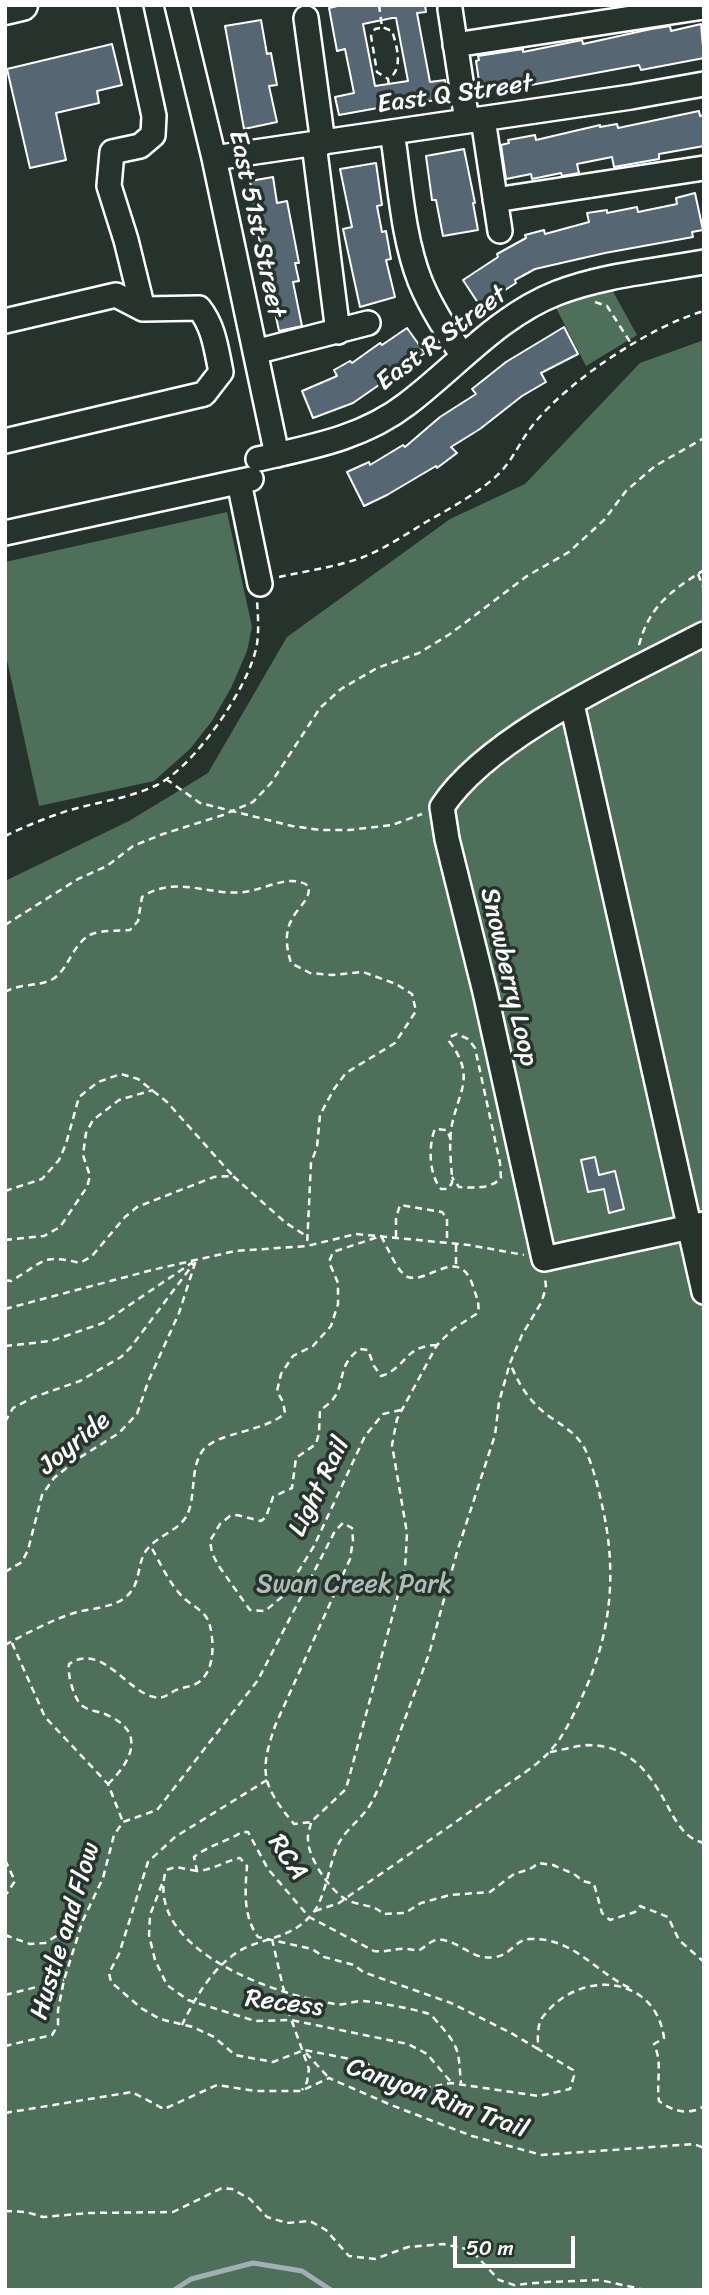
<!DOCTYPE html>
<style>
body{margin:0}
#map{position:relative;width:709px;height:2295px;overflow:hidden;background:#26332d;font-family:Sriracha,sans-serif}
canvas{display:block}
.frame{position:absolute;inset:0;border:7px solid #fff;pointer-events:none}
.scale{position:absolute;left:453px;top:2236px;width:122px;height:32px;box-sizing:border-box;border:4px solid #fff;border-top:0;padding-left:9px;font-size:21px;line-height:24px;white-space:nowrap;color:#fff;-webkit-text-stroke:5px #26332d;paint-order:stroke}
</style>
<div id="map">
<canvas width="709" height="2295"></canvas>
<div class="frame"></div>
<div class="scale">50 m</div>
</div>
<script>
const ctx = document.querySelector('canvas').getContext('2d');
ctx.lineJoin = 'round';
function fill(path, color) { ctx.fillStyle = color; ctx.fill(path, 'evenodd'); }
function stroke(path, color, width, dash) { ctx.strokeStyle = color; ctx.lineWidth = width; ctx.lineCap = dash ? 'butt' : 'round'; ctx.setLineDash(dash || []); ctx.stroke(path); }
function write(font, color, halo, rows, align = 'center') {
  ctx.font = font + ' Sriracha,sans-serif'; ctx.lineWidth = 7; ctx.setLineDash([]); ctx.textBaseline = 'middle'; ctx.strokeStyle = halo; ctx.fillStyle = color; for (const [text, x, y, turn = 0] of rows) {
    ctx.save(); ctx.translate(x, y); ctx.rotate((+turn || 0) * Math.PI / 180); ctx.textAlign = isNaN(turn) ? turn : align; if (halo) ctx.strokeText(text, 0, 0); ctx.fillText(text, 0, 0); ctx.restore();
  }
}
fill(new Path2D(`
 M611 288 637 335 586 366 555 306Z
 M704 340V2290H5V881L129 821 208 773 287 637 450 519 525 484 640 363Z
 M227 512 252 627 247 651 231 688 212 721 190 749 154 781 39 806 5 651V562Z`), '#4e6f59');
stroke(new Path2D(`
 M174 2290 191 2279 253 2263 302 2271 331 2290`), '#a2b0b5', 5);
const building = new Path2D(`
 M342 5H425L426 12 417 13 430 82 445 80 448 98 400 106V104L339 115 335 97 354 93 345 49 337 51 329 8ZM392 18H396L408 81 375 86 363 24Z
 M261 20 267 54 271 53 277 85 269 86 277 122 244 129 225 26Z
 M701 24 704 58 641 70 639 65 628 67 520 87 519 82 480 88 476 61 479 60 478 56 523 49V52L582 40 583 44 651 29 670 26 671 31Z
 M112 44 122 85 97 91 99 103 56 113 66 160 30 168 7 69Z
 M699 111 700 116 704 115V146L659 154V159L614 167 612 157 577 164 579 173 562 176 561 173 532 179 531 174 506 179 501 145 509 143 508 140 535 135 536 140 600 125V127L617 124 618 128Z
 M464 149 475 203H473L478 230 443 236 436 200H432L426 156Z
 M376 163 382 205 377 206 382 232 386 231 391 259 386 260 395 297 360 307 343 229 352 227 340 169Z
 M273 177 277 203 287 201 299 263H295L299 281 293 282 302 326 279 331 258 234 250 181Z
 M695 193 703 230 692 232 693 237 605 253 535 269 515 280 516 283 480 306 463 280 498 257 497 254 526 238 525 235 544 230 545 234 589 222 587 213 607 210V213L637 207 638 212 677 204 676 198Z
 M564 327 578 354 541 373 546 382 522 396 480 429 451 447 457 453 437 468 436 466 387 495 364 506 347 472 369 462 370 465 403 445 405 447 440 417 476 394 472 389 506 362Z
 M407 328 425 353 353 403 313 418 302 391 337 376 334 370 350 361 352 363 380 343 382 345Z
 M595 1157 599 1175 615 1171 624 1209 609 1213 604 1189 588 1192 581 1160Z`);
fill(building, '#566773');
stroke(building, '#fff', 2);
const minor = new Path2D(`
 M130 5 154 116 153 135 140 146 112 152 109 186 126 240 143 309
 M177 5 214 158 277 455
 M450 9 467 121
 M306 18 323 143
 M455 45 704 7
 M483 119 500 231
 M392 132C400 181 402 235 420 281 431 308 447 332 463 356
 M314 144 338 332
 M214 158 631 97 704 84
 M495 200 704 168
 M5 321 116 295 143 309 199 308C214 327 216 348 221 372L204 394 5 441
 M255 352 368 323
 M258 459C311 447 363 438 407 404 456 367 498 316 557 293 603 275 655 271 704 262
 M239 482 260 584
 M5 533 251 479
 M704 634C627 674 489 735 442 807L447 839 485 992 544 1259 704 1224
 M572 704 704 1292`);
const major = new Path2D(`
 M5 9 22 5`);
stroke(minor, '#fff', 28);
stroke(major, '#fff', 35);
stroke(new Path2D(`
 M379 5 382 27 392 31C397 46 404 70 388 79L393 111
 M380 28 375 29 371 36 377 72 388 79
 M595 302 607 306 632 345
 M698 574 704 589
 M279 577C306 571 335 567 361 558 384 549 405 535 426 522 449 509 473 496 493 479 513 463 520 439 537 420 573 378 651 326 704 311
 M639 645C649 606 672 590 704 570
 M166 779 200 803 292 826 320 830H349L392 825 422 814
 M5 836C26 826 48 817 70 810 98 802 130 798 157 785 195 766 250 686 257 644 259 630 258 615 257 601
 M5 925 78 879 107 866 133 846 163 834 223 815 253 802 271 783 320 708 341 689 377 668 419 653 450 634 527 576 569 552 604 520 626 491 655 466 704 438
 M5 992C20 983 38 987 53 979 70 968 72 943 92 934 102 930 119 931 130 930L138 921 142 897C178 873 213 899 250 891 270 887 290 874 309 886 309 899 305 900 298 910 284 927 285 943 291 963L310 973 332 975 363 972 396 984 412 994 416 1011 395 1043 346 1073 334 1089 320 1115 317 1147 311 1163 307 1246
 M451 1140 447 1130 435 1129C428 1146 429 1175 441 1189H448L452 1183V1177C451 1162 449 1146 451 1131 456 1093 478 1079 449 1041L450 1037 457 1034 468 1039 475 1048 500 1163 501 1178C491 1189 474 1188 459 1187L452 1177
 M5 1191 42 1179 59 1160 66 1144 79 1097 98 1082 121 1074 138 1079 167 1102 233 1176
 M396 1237V1218L400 1205 442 1212 447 1218V1243
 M5 1240 44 1236 60 1227 87 1187 90 1176 83 1155 86 1133 93 1120 119 1100 153 1090
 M456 1245V1267
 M5 1280 11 1281C43 1263 41 1253 80 1263L92 1256 125 1217 137 1207 214 1177 233 1176 286 1223 308 1237
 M5 1309 152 1270 235 1251 307 1246 356 1234 469 1245 524 1255
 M5 1346 51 1341 103 1323 193 1262
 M401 1410 383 1414 365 1436 314 1546 283 1596 265 1611 250 1610 218 1565 212 1553 210 1541 220 1524 230 1516 237 1515 261 1521 266 1517 273 1497 292 1488 296 1458 316 1444 319 1433 320 1410C352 1391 331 1369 360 1349L368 1350 374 1366 381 1376C407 1368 403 1346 437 1345
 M5 1422 13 1408 34 1397 80 1381 121 1357 131 1347 194 1263
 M5 1572 22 1562 28 1550 42 1495 54 1478 79 1458 119 1433 137 1414 148 1382 179 1313 196 1260
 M12 1643 45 1717 108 1784 123 1822
 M5 1645C25 1634 46 1623 68 1615 85 1608 115 1609 128 1595 142 1582 136 1560 149 1547 160 1535 177 1531 186 1517 197 1497 189 1469 203 1450 218 1432 265 1432 285 1413L283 1402 277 1391 281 1374 293 1356 313 1346 331 1326 338 1304V1283L329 1262 333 1252 381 1236C387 1246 398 1274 408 1277 429 1284 459 1244 473 1286 476 1296 480 1303 478 1313L453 1329 437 1345 397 1419 392 1445 407 1533 405 1569 346 1789 311 1822 294 1824C262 1785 259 1773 275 1726L350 1559 353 1540 352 1528 343 1523 335 1531 258 1680 157 1810 123 1822 114 1835 103 1878 83 1920 64 1980 58 2010V2025L52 2035 5 2046
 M550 1752C562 1750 575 1746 587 1745 635 1745 653 1779 673 1816 681 1829 688 1839 704 1843
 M267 1780 175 1837 148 1862 119 1954 109 1973 111 1982 141 2008 160 2019 193 2027 214 2037 235 2055 273 2062 304 2050 366 2062 387 2087 403 2092 451 2083 539 2096 570 2089 574 2076 573 2070 538 2049C538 2041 537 2031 540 2022 542 2016 551 2007 557 2002 597 1970 657 1983 664 2038L654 2044C663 2064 656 2080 659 2101 672 2111 689 2116 704 2106
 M108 1784C131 1762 147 1732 107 1715 98 1711 89 1711 81 1705 74 1698 67 1674 69 1664 102 1642 126 1691 154 1697 164 1699 167 1695 174 1691 182 1687 192 1687 199 1682 215 1670 214 1643 210 1626 207 1612 195 1608 185 1599 170 1586 160 1562 150 1545
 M311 1823C310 1828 307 1835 308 1840 308 1858 331 1892 347 1900 359 1906 374 1904 383 1914L405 1913 421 1903 450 1895 490 1892 514 1874 530 1869 539 1863 553 1865 574 1874 583 1881 594 1884 602 1913 610 1920 635 1912 640 1906 668 1917 679 1940 704 1962
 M5 1860 15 1881 5 1896
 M197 1871 176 1867 166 1870C143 1950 276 1995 335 2004 344 2006 352 2001 361 2001 372 2001 419 2010 429 2014 433 2016 437 2022 440 2025 461 2049 458 2053 461 2083
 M162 1884 150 1915 149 1935 155 1960 167 1985 188 2000 255 2021 291 2020 408 2044 427 2054 451 2082
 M315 1911 339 1903C393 1865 447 1829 500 1790 516 1778 537 1766 550 1751 563 1737 572 1718 580 1701 611 1637 618 1574 602 1505 598 1487 593 1466 585 1449 576 1432 561 1425 546 1414 529 1401 518 1383 510 1363
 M5 1935 30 1944 45 1943 81 1921
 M272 1939 289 2013 309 2069 307 2082 302 2090
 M5 1995 64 1980
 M182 2025C196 1996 216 1961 247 1947 273 1936 293 1937 313 1913 325 1898 329 1866 337 1847 345 1829 360 1821 370 1805 374 1799 376 1792 380 1786L429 1654 457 1552 495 1435 499 1402 510 1363 522 1335 541 1303 546 1288 545 1276
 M538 2049 511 2033 451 2003 363 1972 354 1965 324 1957 312 1949 258 1937C243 1916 245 1891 247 1866L240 1858C225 1861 213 1870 197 1871L194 1857C209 1845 226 1842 242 1832H248L268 1869 309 1917 374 1951C393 1953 397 1945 418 1951 423 1948 427 1945 431 1942 447 1933 467 1954 482 1957 512 1961 511 1940 530 1939 573 1937 595 1972 630 1988
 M306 2053 329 2078
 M5 2113 132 2092 164 2109 217 2085 255 2091H301L329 2078 391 2105 472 2136 542 2155 694 2144 704 2148
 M5 2211 26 2212 43 2217 89 2213 173 2212 222 2188 232 2189 250 2199 267 2217 287 2223 310 2221 326 2230 349 2256 375 2259 408 2247 443 2244 471 2250 499 2280 514 2285 547 2282 600 2280 645 2290`), '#fff', 2.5, [7, 5]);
stroke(minor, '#26332d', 23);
stroke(major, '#26332d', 30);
write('26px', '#fff', '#26332d', [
 ["East Q Street",455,95,-8],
 ["East 51st Street",256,224,78],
 ["East R Street",442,339,-37],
 ["Snowberry Loop",508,977,77],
 ["Joyride",75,1444,-39],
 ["Light Rail",320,1487,-64],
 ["RCA",287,1858,56],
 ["Hustle and Flow",66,1931,-73],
 ["Recess",284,2004,7],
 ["Canyon Rim Trail",437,2099,20]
]);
write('26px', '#afbeb4', '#26332d', [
 ["Swan Creek Park",354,1585]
]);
</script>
